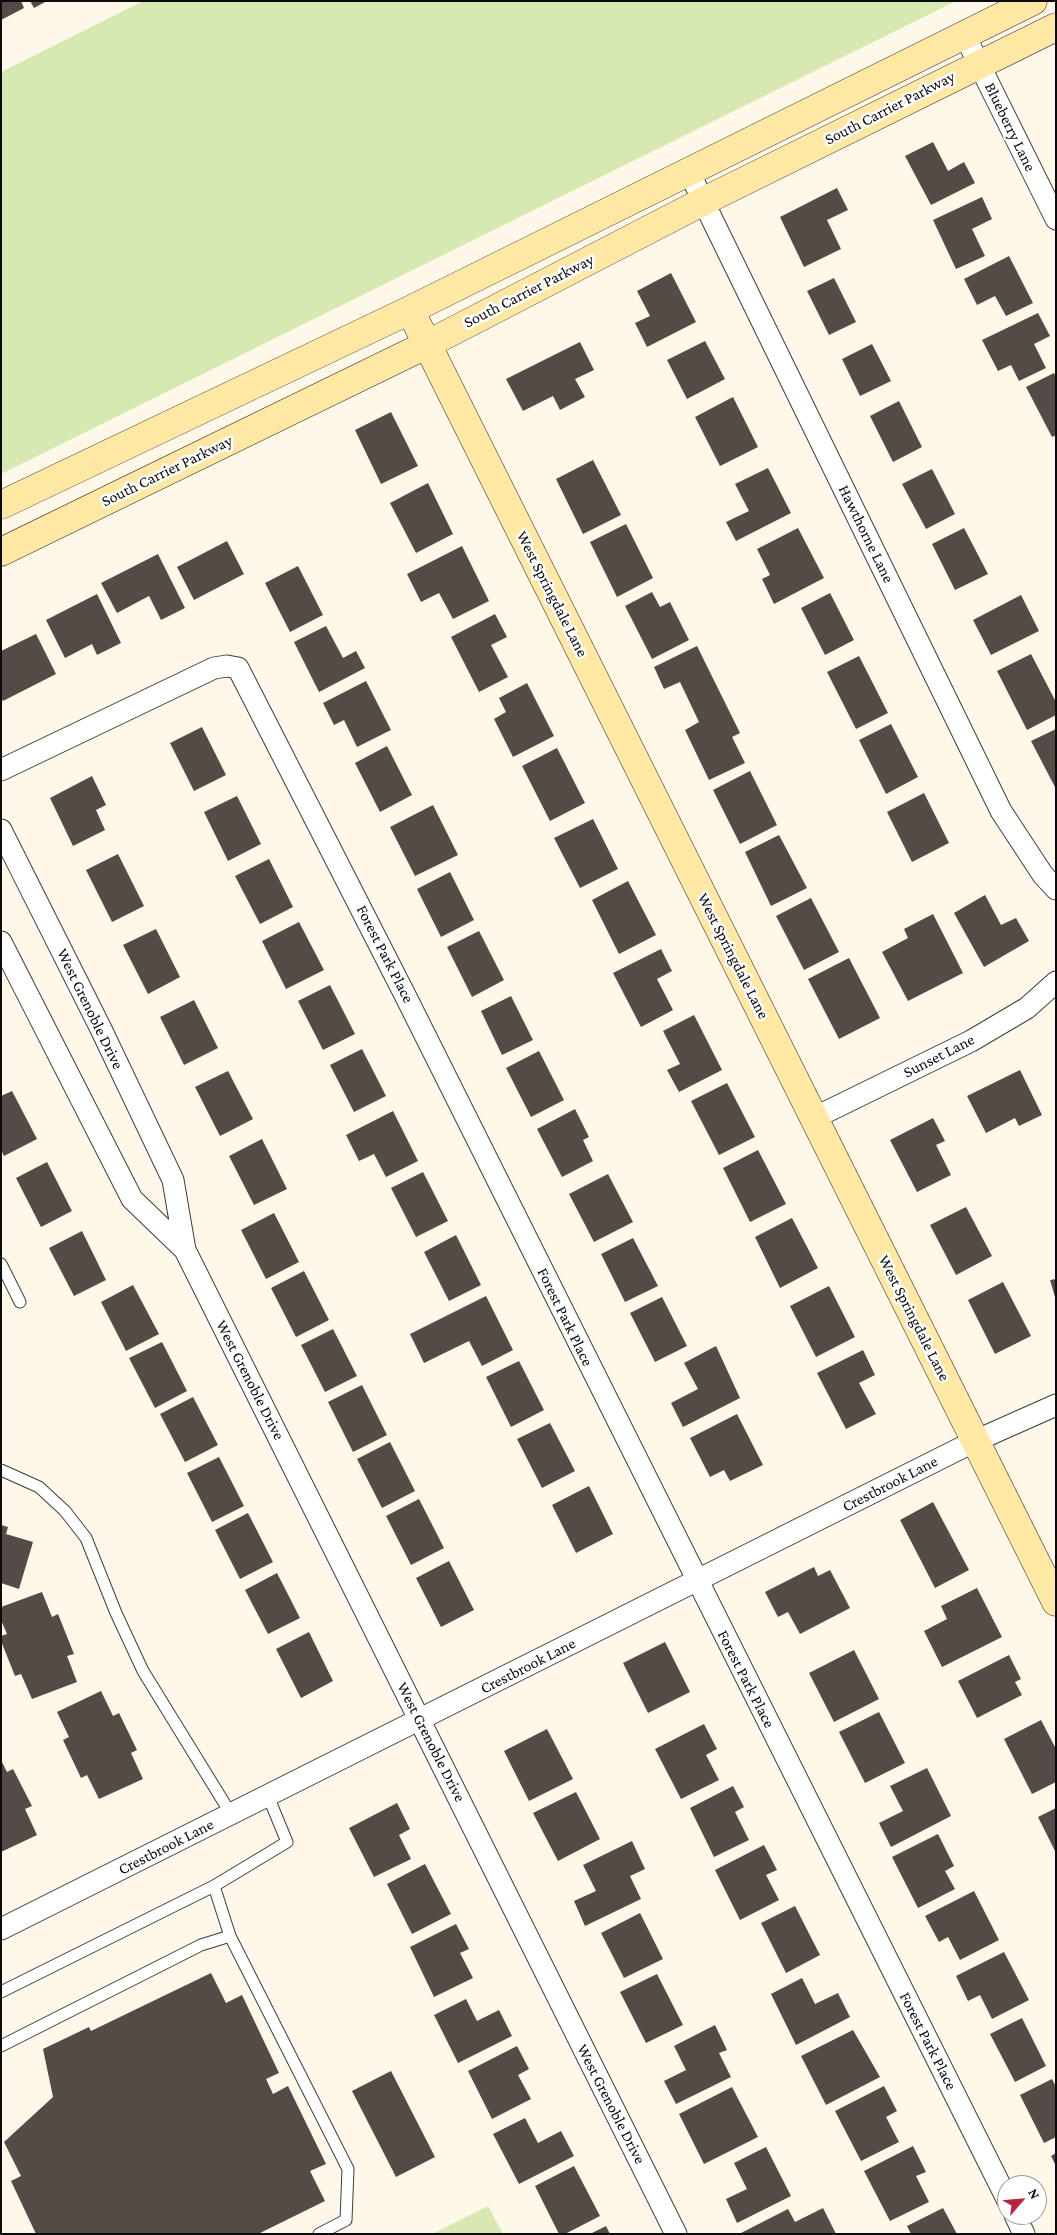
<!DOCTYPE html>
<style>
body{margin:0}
#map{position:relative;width:1057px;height:2235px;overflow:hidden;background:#fff8e9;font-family:"Crimson Pro",serif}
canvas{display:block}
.frame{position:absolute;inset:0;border:2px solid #0b0b0b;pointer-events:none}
.north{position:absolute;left:997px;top:2175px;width:50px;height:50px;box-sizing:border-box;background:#fff;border:1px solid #9d9d9d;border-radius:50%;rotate:63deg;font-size:14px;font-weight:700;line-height:20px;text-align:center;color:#0b0b0b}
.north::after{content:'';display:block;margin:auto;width:18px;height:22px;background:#bc223f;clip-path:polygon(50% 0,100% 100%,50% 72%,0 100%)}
</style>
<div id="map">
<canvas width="1057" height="2235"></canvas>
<div class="frame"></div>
<div class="north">N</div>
</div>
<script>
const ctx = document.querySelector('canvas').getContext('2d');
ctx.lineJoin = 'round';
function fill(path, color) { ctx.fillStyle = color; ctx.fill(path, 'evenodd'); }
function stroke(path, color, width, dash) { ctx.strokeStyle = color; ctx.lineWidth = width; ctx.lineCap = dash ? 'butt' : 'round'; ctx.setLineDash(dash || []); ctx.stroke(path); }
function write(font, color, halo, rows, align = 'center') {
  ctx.font = font + ' "Crimson Pro",serif'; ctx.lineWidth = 5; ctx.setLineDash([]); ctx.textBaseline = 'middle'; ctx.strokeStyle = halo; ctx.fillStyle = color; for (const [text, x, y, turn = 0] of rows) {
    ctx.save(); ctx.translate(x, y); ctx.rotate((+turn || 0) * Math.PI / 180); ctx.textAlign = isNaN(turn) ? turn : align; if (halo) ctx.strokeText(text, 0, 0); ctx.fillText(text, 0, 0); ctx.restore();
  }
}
fill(new Path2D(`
 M143 1H956L1 474V72Z
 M488 2206 503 2234H432Z`), '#d7e9b3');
fill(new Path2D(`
 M1 1H21L24 8 1 20Z
 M30 1H47L34 8Z
 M933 142 948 171 964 162 975 183 931 205 905 156Z
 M837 188 848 210 827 220 841 249 804 267 780 217Z
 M982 197 992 219 972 229 985 256 956 269 933 220Z
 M1009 256 1033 303 1006 316 995 296 977 305 964 279Z
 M671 273 696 322 647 347 635 323 650 316 637 291Z
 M834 278 856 322 829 335 807 291Z
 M1038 313 1050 336 1034 344 1046 368 1019 381 1011 365 998 371 982 340Z
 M705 341 725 379 687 399 667 360Z
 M580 342 594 370 575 379 585 397 560 410 553 396 523 411 506 379Z
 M872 344 891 381 860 396 842 359Z
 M1054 373 1056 377V435L1052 437 1026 387Z
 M733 397 758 447 720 466 695 417Z
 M899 401 922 447 893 462 870 416Z
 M391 412 418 466 381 484 355 430Z
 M593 460 621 515 583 534 556 479Z
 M768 468 791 513 736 541 726 522 749 511 735 484Z
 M932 469 955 514 926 529 902 484Z
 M428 483 453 534 416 553 390 503Z
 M626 524 653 578 617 597 590 542Z
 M798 528 824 578 774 604 762 579 770 575 757 549Z
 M964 528 988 574 955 590 932 544Z
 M227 541 244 574 194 600 177 567Z
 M462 546 489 601 453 619 439 593 421 602 407 574Z
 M158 554 185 608 161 620 149 596 117 613 101 583Z
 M298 566 323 615 290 632 265 583Z
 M652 592 660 607 670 602 689 640 652 659 625 606Z
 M830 593 854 640 825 655 801 608Z
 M97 594 121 643 97 655 92 644 65 658 46 620Z
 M1021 595 1039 631 991 655 973 620Z
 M495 614 507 637 491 645 508 677 479 692 451 637Z
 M326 626 343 658 356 651 365 668 319 692 294 642Z
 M36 634 56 674 3 701 1 697V651Z
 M697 646 740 733 732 737 745 763 709 780 685 730 699 722 680 682 664 689 654 667Z
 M1031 654 1056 702V715L1027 730 997 671Z
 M859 656 888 713 856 729 827 672Z
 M366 681 391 730 357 747 344 720 334 725 323 703Z
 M527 683 554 736 513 757 494 719 506 712 499 698Z
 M891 724 918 777 886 794 859 740Z
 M202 727 226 775 194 791 170 743Z
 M1056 729V789L1031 741Z
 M387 746 412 795 380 812 355 763Z
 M557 748 585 803 550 821 522 766Z
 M750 771 777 825 740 844 713 790Z
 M92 776 106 805 96 810 105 830 73 846 50 798Z
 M924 793 949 843 912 862 887 812Z
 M237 796 261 844 228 861 204 812Z
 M433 805 458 855 415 876 390 827Z
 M593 819 618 869 580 888 554 838Z
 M779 835 807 888 771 906 745 852Z
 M118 854 144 906 112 922 86 870Z
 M269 859 293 907 260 924 235 876Z
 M450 872 474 920 441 937 417 889Z
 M628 881 656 935 619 954 592 900Z
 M985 895 1001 925 1016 918 1029 941 984 967 954 913Z
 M811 898 839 952 804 970 776 916Z
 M933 914 963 973 908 1001 882 952 908 938 904 929Z
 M299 922 324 970 286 989 262 941Z
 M156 929 180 977 148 994 123 945Z
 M479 931 504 980 472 997 447 947Z
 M661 949 672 971 657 979 673 1010 641 1027 613 973Z
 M849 958 880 1018 839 1039 808 979Z
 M330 985 355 1034 323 1050 298 1001Z
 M511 996 533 1040 502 1055 481 1011Z
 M194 1000 218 1048 184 1065 160 1017Z
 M694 1015 722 1070 679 1092 667 1070 680 1064 663 1031Z
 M362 1049 386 1096 354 1112 330 1065Z
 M539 1051 564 1100 531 1117 506 1068Z
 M1020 1070 1042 1115 1019 1126 1015 1118 986 1133 967 1096Z
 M228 1071 253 1119 220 1136 195 1087Z
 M727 1083 755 1137 719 1155 691 1101Z
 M12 1091 37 1139 4 1156 1 1150V1096Z
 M575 1109 589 1137 583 1140 593 1161 562 1177 537 1129Z
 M393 1111 418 1161 386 1177 374 1154 359 1161 346 1135Z
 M933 1118 945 1141 936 1145 951 1175 917 1192 890 1140Z
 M262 1139 287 1189 254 1205 229 1156Z
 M758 1150 786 1204 750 1222 723 1168Z
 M47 1162 72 1211 41 1227 16 1178Z
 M423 1172 448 1221 416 1237 391 1188Z
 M608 1174 633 1222 594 1242 569 1194Z
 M966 1207 992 1256 956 1275 930 1225Z
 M274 1213 299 1262 266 1279 241 1230Z
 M792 1218 818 1268 780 1288 755 1237Z
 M82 1231 106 1280 74 1296 49 1248Z
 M456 1235 481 1285 449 1301 424 1252Z
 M633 1238 658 1286 625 1302 601 1254Z
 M304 1271 329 1320 296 1337 271 1288Z
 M1056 1279V1297H1055L1050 1280Z
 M1003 1282 1031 1336 995 1354 968 1300Z
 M133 1285 159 1334 126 1351 101 1302Z
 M829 1286 855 1337 816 1357 790 1306Z
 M486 1296 513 1350 482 1366 469 1341 424 1363 410 1334Z
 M662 1297 687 1346 655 1362 630 1313Z
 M333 1329 357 1376 325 1392 301 1345Z
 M162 1342 187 1391 155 1408 129 1358Z
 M716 1346 740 1398 683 1427 671 1403 698 1389 684 1363Z
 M863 1350 875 1375 859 1383 876 1414 846 1429 817 1373Z
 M519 1361 544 1410 511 1427 486 1377Z
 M362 1385 387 1435 353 1452 328 1402Z
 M193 1397 218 1445 185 1462 160 1414Z
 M737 1414 763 1465 730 1481 724 1470 710 1477 690 1438Z
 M550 1423 575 1471 542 1488 517 1439Z
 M390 1442 415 1491 382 1508 357 1459Z
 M219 1457 244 1506 212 1522 187 1473Z
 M589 1486 613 1534 576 1553 552 1505Z
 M419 1499 444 1548 411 1565 386 1516Z
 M933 1502 969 1570 935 1588 900 1520Z
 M248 1513 273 1562 240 1579 215 1530Z
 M1 1525 8 1527 6 1534 33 1542 19 1589 1 1583Z
 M449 1561 474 1610 441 1627 416 1578Z
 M814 1567 818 1576 830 1570 850 1608 800 1634 788 1612 778 1617 765 1592Z
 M277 1573 300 1618 268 1634 245 1590Z
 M977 1588 1002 1637 942 1667 924 1631 947 1619 941 1606Z
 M42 1592 52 1617 58 1614 74 1654 67 1656 77 1682 32 1699 21 1674 15 1676 1 1641V1636L7 1634 1 1620V1607Z
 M309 1632 333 1681 301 1698 276 1649Z
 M665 1642 690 1692 648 1713 623 1663Z
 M854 1650 879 1699 834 1722 809 1673Z
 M1009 1655 1021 1679 1015 1682 1022 1695 977 1718 958 1681Z
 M101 1691 113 1716 119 1713 137 1750 131 1753 143 1779 99 1799 87 1775 81 1778 63 1740 69 1737 57 1712Z
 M879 1712 905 1763 865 1783 839 1732Z
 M1041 1720 1056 1749V1782L1032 1794 1004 1739Z
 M704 1724 717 1749 706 1755 719 1780 681 1799 655 1749Z
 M547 1729 573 1779 529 1801 504 1751Z
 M1 1760 7 1772 13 1769 32 1806 25 1809 37 1835 1 1852Z
 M927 1768 951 1816 891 1847 879 1823 903 1811 890 1786Z
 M733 1786 744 1807 735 1812 749 1840 714 1857 690 1808Z
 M576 1792 600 1839 558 1861 533 1813Z
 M397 1803 410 1829 399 1835 411 1859 374 1877 349 1828Z
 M1056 1808V1853L1038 1817Z
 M938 1834 954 1866 945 1871 955 1889 918 1908 892 1857Z
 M632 1841 645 1869 630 1876 641 1899 585 1926 574 1901 596 1891 583 1865Z
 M764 1845 777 1870 766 1875 779 1900 740 1920 715 1870Z
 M425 1864 451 1914 412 1934 387 1884Z
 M974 1891 999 1940 960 1960 948 1937 939 1942 925 1916Z
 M795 1906 820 1955 786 1973 761 1923Z
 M640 1913 663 1959 624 1978 601 1933Z
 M456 1924 469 1949 460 1953 473 1978 434 1997 410 1947Z
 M1004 1952 1029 2000 992 2019 980 1995 968 2001 956 1976Z
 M211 1973 226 2003 242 1995 279 2073 266 2079 273 2094 288 2086 326 2164 310 2171 325 2201 258 2234H36L11 2181 21 2176 4 2142 53 2097 43 2049 89 2027 91 2031Z
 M657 1974 683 2025 646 2043 620 1992Z
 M802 1978 815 2004 838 1993 850 2017 796 2045 771 1994Z
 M466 1999 477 2021 499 2010 512 2036 458 2063 434 2015Z
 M1022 2018 1046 2066 1015 2082 990 2034Z
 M715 2025 727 2050 719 2053 731 2077 676 2104 664 2081 686 2070 674 2046Z
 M853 2030 880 2077 826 2105 801 2056Z
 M517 2046 529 2069 518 2075 531 2099 492 2119 468 2071Z
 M391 2071 435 2157 396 2177 352 2091Z
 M1052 2079 1056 2087V2137L1044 2143 1020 2095Z
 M884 2086 897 2111 886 2117 899 2142 861 2161 835 2111Z
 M732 2087 758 2137 704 2164 679 2114Z
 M525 2118 538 2143 561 2131 574 2156 519 2184 493 2134Z
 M913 2146 926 2172 916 2176 929 2202 890 2221 864 2171Z
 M766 2147 791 2196 737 2223 726 2199 747 2189 734 2163Z
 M1056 2153V2166L1051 2156Z
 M574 2166 600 2216 565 2234H559L535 2186Z
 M823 2208 836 2234H739L788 2209 795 2222Z
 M943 2208 957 2234H911L907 2226Z
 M606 2226 610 2234H590Z`), '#544b47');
const lane = new Path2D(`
 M1 1264 20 1302
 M1 1470 39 1487 65 1511 86 1538 116 1613 143 1671 231 1814
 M214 1886 230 1936
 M1 1992 214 1886 287 1842 268 1796
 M1 2046 201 1945 230 1936 348 2169 346 2220 319 2234`);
const street = new Path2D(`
 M964 34 1056 219
 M689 172 1001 811 1043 875 1056 889
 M1 770 214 668 227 666 238 668 406 997 1007 2199
 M1 830 101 1029 173 1180 185 1250 676 2234
 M1 942 132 1199 185 1250
 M814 1118 971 1041 1027 1008 1056 982
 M1 1929 975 1441 1056 1405
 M1015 2215 1024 2234`);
const secondary = new Path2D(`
 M410 310 1056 1602
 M1 505 410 310 1033 1
 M1 552 428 344 704 201 1056 27`);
stroke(lane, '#3e3e3e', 13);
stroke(street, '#3e3e3e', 23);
stroke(secondary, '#2d2d2d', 29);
stroke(lane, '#fff', 11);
stroke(street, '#fff', 21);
stroke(secondary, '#ffe8a4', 28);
write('16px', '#0b0b0b', '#fff', [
 ["South Carrier Parkway",890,108,-27],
 ["Blueberry Lane",1010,127,64],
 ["South Carrier Parkway",529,291,-27],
 ["South Carrier Parkway",167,471,-26],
 ["Hawthorne Lane",866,534,64],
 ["West Springdale Lane",552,594,63],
 ["Forest Park Place",385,954,63],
 ["West Springdale Lane",733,956,63],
 ["West Grenoble Drive",90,1009,64],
 ["Sunset Lane",939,1056,-27],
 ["Forest Park Place",565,1317,64],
 ["West Springdale Lane",914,1318,63],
 ["West Grenoble Drive",250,1380,63],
 ["Crestbrook Lane",890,1484,-27],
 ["Crestbrook Lane",528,1666,-27],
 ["Forest Park Place",746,1679,63],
 ["West Grenoble Drive",431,1742,63],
 ["Crestbrook Lane",166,1847,-27],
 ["Forest Park Place",928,2041,63],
 ["West Grenoble Drive",611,2104,63]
]);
</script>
